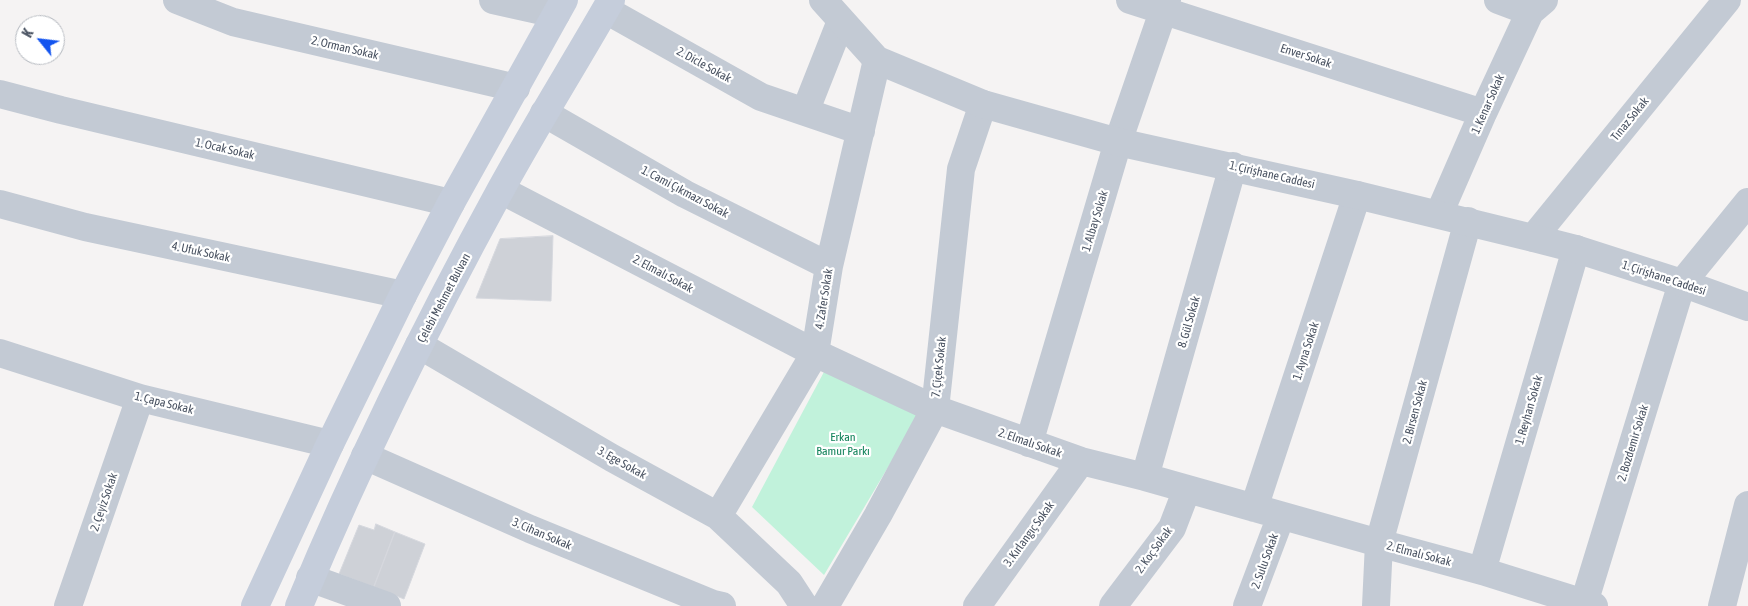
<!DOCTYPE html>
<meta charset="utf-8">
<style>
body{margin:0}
#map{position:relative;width:1748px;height:606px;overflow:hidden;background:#f5f3f3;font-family:"Asap Condensed",sans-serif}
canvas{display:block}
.north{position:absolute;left:15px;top:15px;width:50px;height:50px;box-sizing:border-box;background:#fff;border:1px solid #b6bac0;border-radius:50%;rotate:299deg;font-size:14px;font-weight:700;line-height:20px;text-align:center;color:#495261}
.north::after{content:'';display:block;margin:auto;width:18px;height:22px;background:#1354ef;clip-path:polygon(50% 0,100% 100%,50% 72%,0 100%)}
</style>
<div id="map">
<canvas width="1748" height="606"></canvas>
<div class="north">K</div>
</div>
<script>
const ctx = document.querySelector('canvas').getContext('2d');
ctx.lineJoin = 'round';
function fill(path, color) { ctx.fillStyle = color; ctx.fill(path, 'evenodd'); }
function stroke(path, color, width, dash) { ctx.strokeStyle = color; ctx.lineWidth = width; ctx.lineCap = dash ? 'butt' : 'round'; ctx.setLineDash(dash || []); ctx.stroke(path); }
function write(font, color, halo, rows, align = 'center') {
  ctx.font = font + ' "Asap Condensed",sans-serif'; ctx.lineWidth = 4.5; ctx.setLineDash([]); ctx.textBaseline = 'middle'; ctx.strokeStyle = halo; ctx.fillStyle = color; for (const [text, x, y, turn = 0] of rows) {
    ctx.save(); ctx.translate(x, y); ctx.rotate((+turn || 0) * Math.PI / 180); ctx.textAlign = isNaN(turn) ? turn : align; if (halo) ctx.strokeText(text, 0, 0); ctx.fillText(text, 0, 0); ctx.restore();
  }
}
fill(new Path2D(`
 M825 370 919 415 824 575 752 507Z`), '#c1f2db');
const building = new Path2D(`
 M553 236 551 301 476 298 500 239Z
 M376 524 395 532 374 587 339 574 359 525 374 530Z
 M395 532 425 544 404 599 374 587Z`);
fill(building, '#ced1d7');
stroke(building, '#d6d8de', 1);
stroke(new Path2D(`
 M177 0 233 22 516 88
 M493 0 556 14
 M1130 0 1483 113
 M1498 0 1530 12
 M606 10 761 97 861 131
 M0 94 61 110 451 203
 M805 112 841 21
 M544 113 685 194 829 266
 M501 190 815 353 935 409 1081 461 1145 477 1379 543 1482 571 1594 606
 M0 204 85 227 403 295
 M1439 214 1483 113 1530 12 1544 0
 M1533 238 1727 0
 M419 345 612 458 718 516 789 583 804 606
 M0 353 140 398 330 444
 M1029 443 1118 142 1167 0
 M365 456 530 529 713 604 722 606
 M1145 477 1233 166
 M1254 508 1357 195
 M718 516 815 353 829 266 877 60
 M1482 571 1576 249
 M310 578 387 606
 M1584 603 1682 283 1748 202
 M68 606 140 398
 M825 606 878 515 935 409 961 169 983 104
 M977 606 1081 461
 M1113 606 1172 528 1187 489
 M1247 606 1281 516
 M1376 606 1379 543 1468 221
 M1722 606 1748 505`), '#c3cad4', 28);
stroke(new Path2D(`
 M823 0 877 60 983 104 1118 142 1357 195 1533 238 1576 249 1682 283 1748 307`), '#c3cad4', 28);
stroke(new Path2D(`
 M255 606 330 444 403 295 451 203 564 0
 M299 606C358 464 427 324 501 189 536 125 575 63 611 0`), '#c5cddb', 28);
write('12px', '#495261', '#fff', [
 ["2. Orman Sokak",345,48,13],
 ["Enver Sokak",1306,56,18],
 ["2. Dicle Sokak",704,65,29],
 ["1. Kenar Sokak",1488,104,-66],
 ["Tınaz Sokak",1630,119,-51],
 ["1. Ocak Sokak",225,149,13],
 ["1. Çirişhane Caddesi",1272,175,13],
 ["1. Cami Çıkmazı Sokak",685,192,28],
 ["1. Albay Sokak",1095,221,-73],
 ["4. Ufuk Sokak",201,252,12],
 ["2. Elmalı Sokak",663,274,28],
 ["1. Çirişhane Caddesi",1664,278,18],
 ["Çelebi Mehmet Bulvarı",444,298,-62],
 ["4. Zafer Sokak",824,299,-81],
 ["8. Gül Sokak",1189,322,-74],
 ["1. Ayna Sokak",1306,351,-72],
 ["7. Çiçek Sokak",939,367,-84],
 ["1. Çapa Sokak",164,403,14],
 ["1. Reyhan Sokak",1529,410,-74],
 ["2. Birsen Sokak",1415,412,-75],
 ["2. Elmalı Sokak",1030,443,19],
 ["2. Bozdemir Sokak",1633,443,-73],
 ["3. Ege Sokak",622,463,29],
 ["2. Çeyiz Sokak",104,502,-71],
 ["3. Cihan Sokak",542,534,23],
 ["3. Kırlangıç Sokak",1029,534,-54],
 ["2. Koç Sokak",1154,550,-54],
 ["2. Elmalı Sokak",1419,554,15],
 ["2. Sulu Sokak",1265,561,-70]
]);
write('12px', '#13835b', '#fff', [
 ["Erkan",843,437],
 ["Bamur Parkı",843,451]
]);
</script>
